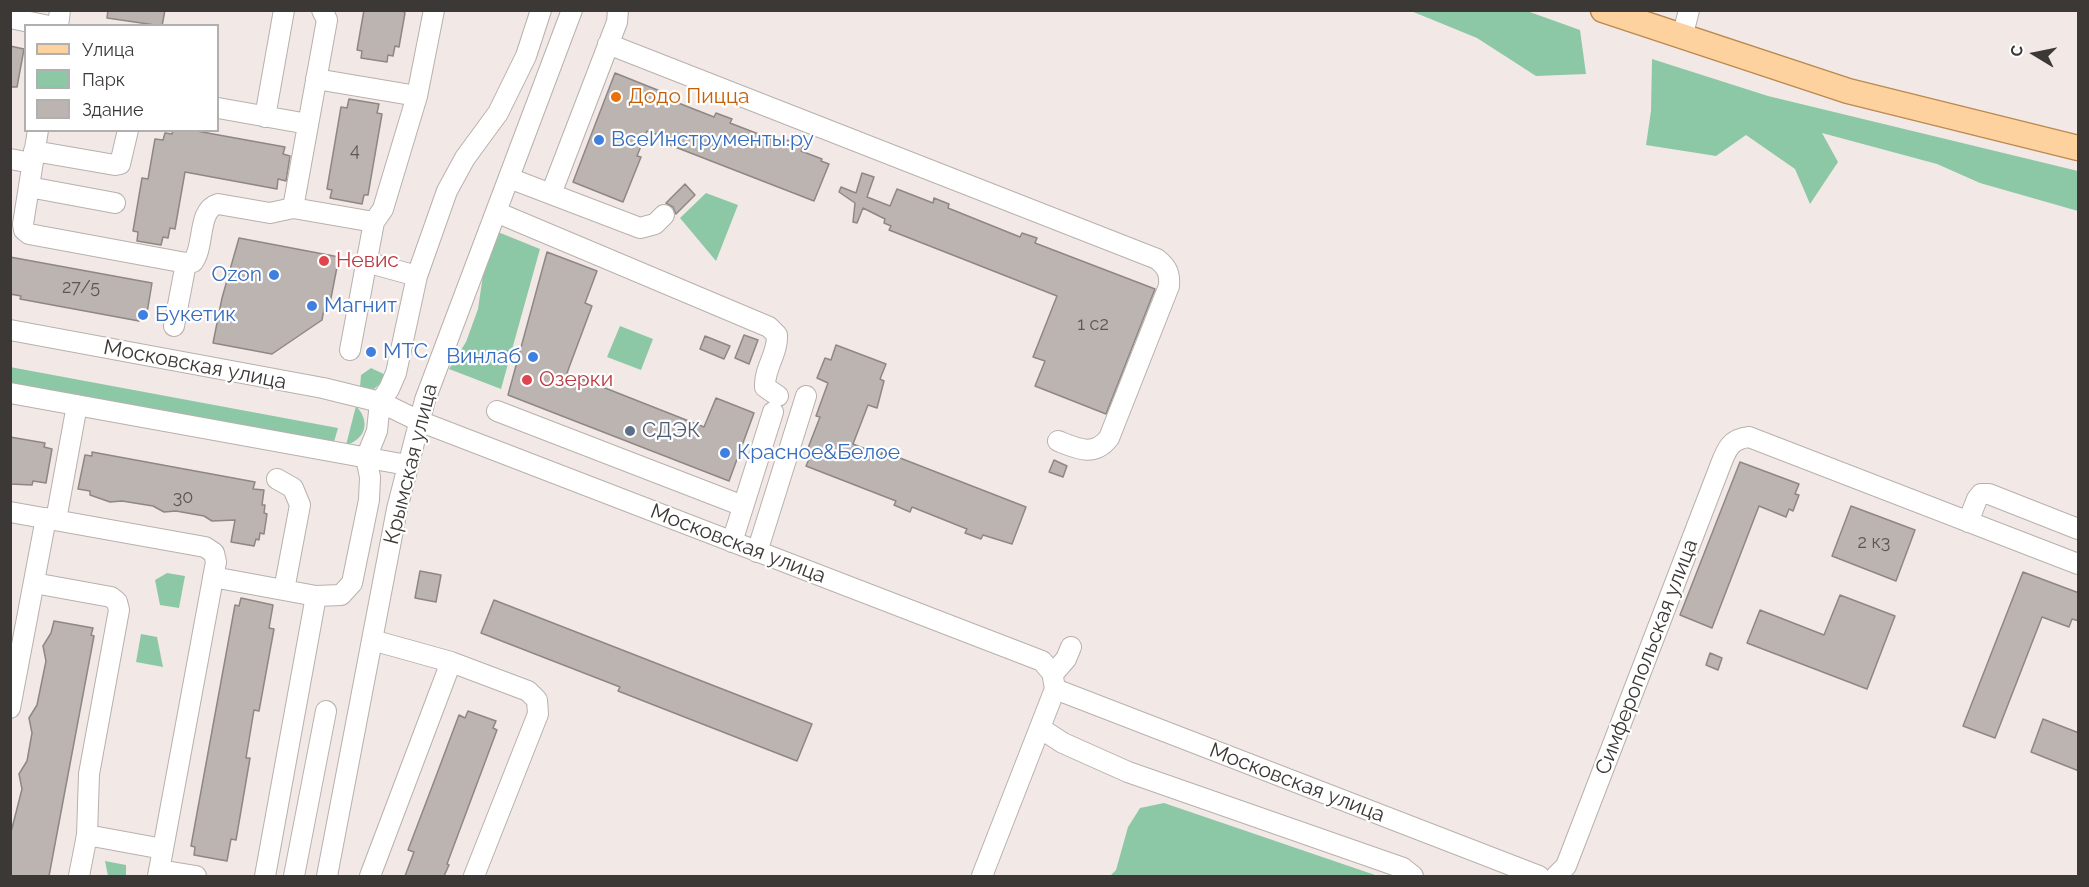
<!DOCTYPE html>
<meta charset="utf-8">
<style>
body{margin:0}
#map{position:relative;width:2089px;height:887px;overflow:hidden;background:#f2e9e6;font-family:Raleway,sans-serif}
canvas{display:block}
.frame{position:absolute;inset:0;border:12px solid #3b3836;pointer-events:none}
.legend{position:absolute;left:24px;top:24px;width:195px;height:108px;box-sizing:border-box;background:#fff;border:2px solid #b1afaf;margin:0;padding:8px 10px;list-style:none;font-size:18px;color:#3b3836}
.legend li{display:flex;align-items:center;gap:12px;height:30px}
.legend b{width:30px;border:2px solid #b1afaf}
.north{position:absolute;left:2005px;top:24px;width:60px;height:60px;-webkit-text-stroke:4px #fff;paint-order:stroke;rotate:280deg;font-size:16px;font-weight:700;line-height:24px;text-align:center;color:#3b3836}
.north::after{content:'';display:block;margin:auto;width:21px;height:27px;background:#3b3836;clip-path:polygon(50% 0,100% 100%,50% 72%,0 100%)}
</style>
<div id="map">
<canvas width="2089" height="887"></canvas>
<div class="frame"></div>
<ul class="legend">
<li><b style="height:8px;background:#fed29e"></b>Улица</li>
<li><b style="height:16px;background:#8dc8a6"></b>Парк</li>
<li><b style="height:16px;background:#bcb4b1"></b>Здание</li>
</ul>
<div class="north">С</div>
</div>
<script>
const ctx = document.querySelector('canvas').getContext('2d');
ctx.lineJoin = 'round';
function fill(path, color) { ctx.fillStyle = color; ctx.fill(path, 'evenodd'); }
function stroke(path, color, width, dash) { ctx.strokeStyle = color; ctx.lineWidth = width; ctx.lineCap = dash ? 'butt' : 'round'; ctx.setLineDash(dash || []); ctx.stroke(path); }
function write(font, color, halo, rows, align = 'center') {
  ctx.font = font + ' Raleway,sans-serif'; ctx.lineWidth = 4.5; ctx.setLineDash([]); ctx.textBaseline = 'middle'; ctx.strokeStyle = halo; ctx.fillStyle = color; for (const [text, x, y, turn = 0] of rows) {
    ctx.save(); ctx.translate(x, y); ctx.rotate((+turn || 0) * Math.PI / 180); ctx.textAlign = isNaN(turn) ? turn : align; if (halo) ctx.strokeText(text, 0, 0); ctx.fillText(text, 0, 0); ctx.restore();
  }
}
fill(new Path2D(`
 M1411 11H1527L1580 30 1586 74 1536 76 1477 38Z
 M1652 59 1768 96 2078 171V211L1980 183 1937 164 1822 133 1838 162 1810 204 1795 169 1746 135 1716 156 1646 145 1651 111Z
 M706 193 738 205 716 261 680 218Z
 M498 232 540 249 501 389 449 369 466 342 478 309 484 268Z
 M620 326 653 339 641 370 607 357Z
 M10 367 338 428 334 442 11 383Z
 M371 368 388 376 374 389 360 387 361 375Z
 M356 406C370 420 367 439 346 445Z
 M167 573 185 576 179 608 160 605 155 580Z
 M141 634 157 637 163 667 136 662Z
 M1164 803 1378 876H1110L1116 870 1128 827 1140 808Z
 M105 861 126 865V876H108Z`), '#8dc8a6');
const building = new Path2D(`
 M108 10H165L162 26 107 18Z
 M364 10H402L405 13 399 47 395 46 393 56 388 55 387 62 361 58 362 51 357 50Z
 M10 46 24 49 17 87H10Z
 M615 73 665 93 663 97 714 117 716 113 732 119 730 123 761 135 785 144 787 140 803 146 801 151 822 159 821 161 829 164 814 201 670 145 672 140 647 131 637 156 641 157 623 202 573 182Z
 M349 99 379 104 377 113 382 114 368 195H364L362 204 330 198 332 190 327 189 341 107 347 108Z
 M173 130H191L285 147 283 154 290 156 286 181 278 179 277 189 185 172 175 229 170 228 168 238 163 237 161 245 137 241 138 232 133 231 142 178 148 179 155 139 163 140 165 133 172 134Z
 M862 173 874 177 867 197 890 206 897 189 933 203 934 198 949 204 948 208 1020 237 1022 233 1037 238 1035 243 1155 289 1106 414 1035 386 1045 361 1033 357 1057 296 889 230 891 226 884 223 885 219 863 208 857 223 853 222 855 203 839 192 841 187 856 193Z
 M685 184 695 195 676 214 673 207 666 203Z
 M239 238 339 257 330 303H325L322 320 272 354 213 343 222 298Z
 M547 252 597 271 585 303 592 306 567 373 704 427 716 398 754 413 729 481 508 395Z
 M10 257 152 283 146 319 140 317 139 321 20 299 21 296 10 294Z
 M744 335 758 340 749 364 735 358Z
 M705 336 730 346 724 359 700 349Z
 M836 345 886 364 880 379 884 381 877 408 868 405 853 444 881 455 882 451 1026 507 1012 544 983 535 981 539 965 533 967 529 912 507 910 512 894 505 896 501 806 466 813 450 808 448 820 417 816 416 828 383 817 378 825 358 831 360Z
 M10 437 45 443 44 447 52 449 46 483 33 481 32 485 10 484Z
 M92 452 255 482 253 489 264 490 262 505H265L264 513 267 514 264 534 260 533 259 540 256 539 254 546 231 542 235 520 212 521 204 516 176 511 164 512 153 506 122 501 110 502 90 495V491L78 489 85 455 92 456Z
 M1054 460 1067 466 1063 477 1049 472Z
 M1740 462 1799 484 1795 494 1799 495 1793 511 1789 509 1786 517 1759 506 1712 628 1680 615Z
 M1851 506 1915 530 1896 581 1832 556Z
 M420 571 441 575 436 602 415 598Z
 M2023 572 2079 593V621L2072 619 2069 627 2042 617 1995 738 1963 726Z
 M1840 595 1895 616 1867 689 1747 643 1760 610 1824 635Z
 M241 598 273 605 269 628 274 629 259 711 254 710 246 758H250L236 840 231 839 227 861 194 855 195 847 191 846 235 605 239 606Z
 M494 600 812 724 797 761 618 691 620 687 481 633Z
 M54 621 93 628 91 635 94 636 49 876H10V836L22 789 19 774 27 761 32 733 29 718 37 705 46 661 43 646 51 633Z
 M1710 653 1722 658 1718 670 1706 665Z
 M468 711 496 721 493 728 497 730 447 864 449 865 444 876H405L414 852 408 850 435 779 459 715 465 718Z
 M2043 719 2079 733V771L2031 752Z`);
fill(building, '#bcb4b1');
stroke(building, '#8e8784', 1.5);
const minor = new Path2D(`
 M10 18 49 26
 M58 26 60 10
 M1682 38 1689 10
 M608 44 1157 259C1167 267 1170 273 1169 286L1109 438C1094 457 1078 449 1058 441
 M316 79 417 96
 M218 108 308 124
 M265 117 284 10
 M38 130 23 224 24 230 29 234 186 263 193 262C205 246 197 210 218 204L270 213 293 208 374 222 383 209 417 96 434 10
 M34 151 115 165 120 164 128 130
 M10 159 32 163
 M509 178 640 228 655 224 664 215
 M29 187 115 203
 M551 194 617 22 618 10
 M293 208 327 20 322 10
 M496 212 769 327 777 335C778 354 764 368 765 387L778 396
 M366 262 417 276
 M174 326 186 263
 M10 330 323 388 380 402 419 421 1042 661 1053 674
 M350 350 374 222
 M10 393 407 465
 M497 411 743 506
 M277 479 293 488 300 505 284 590
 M10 512 205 547 214 553 216 562 158 876
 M56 520 77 405
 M1968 522 1977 499 1981 494H1989L2078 529
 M732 542 773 412
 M757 552 806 396
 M213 577 316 596 341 595 352 583 369 500 370 477 366 458 377 431 380 402 389 389 396 373 417 276 447 191 465 158 498 113 526 56 541 10
 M34 583 111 597 117 602 119 610 89 774 87 835 79 876
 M372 640 451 662 528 691 537 700 538 714 474 876
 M1053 674 1066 659 1071 647
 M1055 689 1539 876
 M10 708 46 518
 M1040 728 1063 743 1128 772 1403 868 1413 876
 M87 835 163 849
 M159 870 196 876
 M265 876 316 596
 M294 876 326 711
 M327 876 397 509 425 400 572 10
 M370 876 451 662
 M982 876 1055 689 1053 677
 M1556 876 1566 866 1719 469C1726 451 1729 439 1749 437L2078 564`);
const major = new Path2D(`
 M1603 10 1848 91 2078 148`);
stroke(minor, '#b8b0ad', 22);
stroke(major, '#ba894f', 27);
stroke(minor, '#fff', 20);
stroke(major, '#fed29e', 24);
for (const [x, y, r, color] of [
 [616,97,6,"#e8710a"],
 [599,140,6,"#3f7fe0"],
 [324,261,6,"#e0444e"],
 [274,275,6,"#3f7fe0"],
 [312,306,6,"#3f7fe0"],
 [143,315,6,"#3f7fe0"],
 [371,352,6,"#3f7fe0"],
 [533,357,6,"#3f7fe0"],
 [527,380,6,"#e0444e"],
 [630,431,6,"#5c6f8a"],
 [725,453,6,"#3f7fe0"]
]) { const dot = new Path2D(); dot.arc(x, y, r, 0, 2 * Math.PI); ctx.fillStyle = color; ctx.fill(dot); stroke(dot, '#fff', 2); }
write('18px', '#5b5755', null, [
 ["4",355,151],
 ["27/5",81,288],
 ["1 с2",1093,325],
 ["30",183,498],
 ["2 к3",1874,543]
]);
write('21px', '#c56008', '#fff', [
 ["Додо Пицца",628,97]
], 'left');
write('21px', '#366cbe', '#fff', [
 ["ВсеИнструменты.ру",611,140],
 ["Ozon",262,275,"right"],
 ["Магнит",324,306],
 ["Букетик",155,315],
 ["МТС",383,352],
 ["Винлаб",521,357,"right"],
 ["Красное&Белое",737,453]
], 'left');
write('21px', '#be3a42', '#fff', [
 ["Невис",336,261],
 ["Озерки",539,380]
], 'left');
write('21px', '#3b3836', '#fff', [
 ["Московская улица",195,365,11],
 ["Крымская улица",411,464,-76],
 ["Московская улица",738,544,21],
 ["Симферопольская улица",1647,657,-69],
 ["Московская улица",1297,783,21]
]);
write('21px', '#4e5e75', '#fff', [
 ["СДЭК",642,431]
], 'left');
</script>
